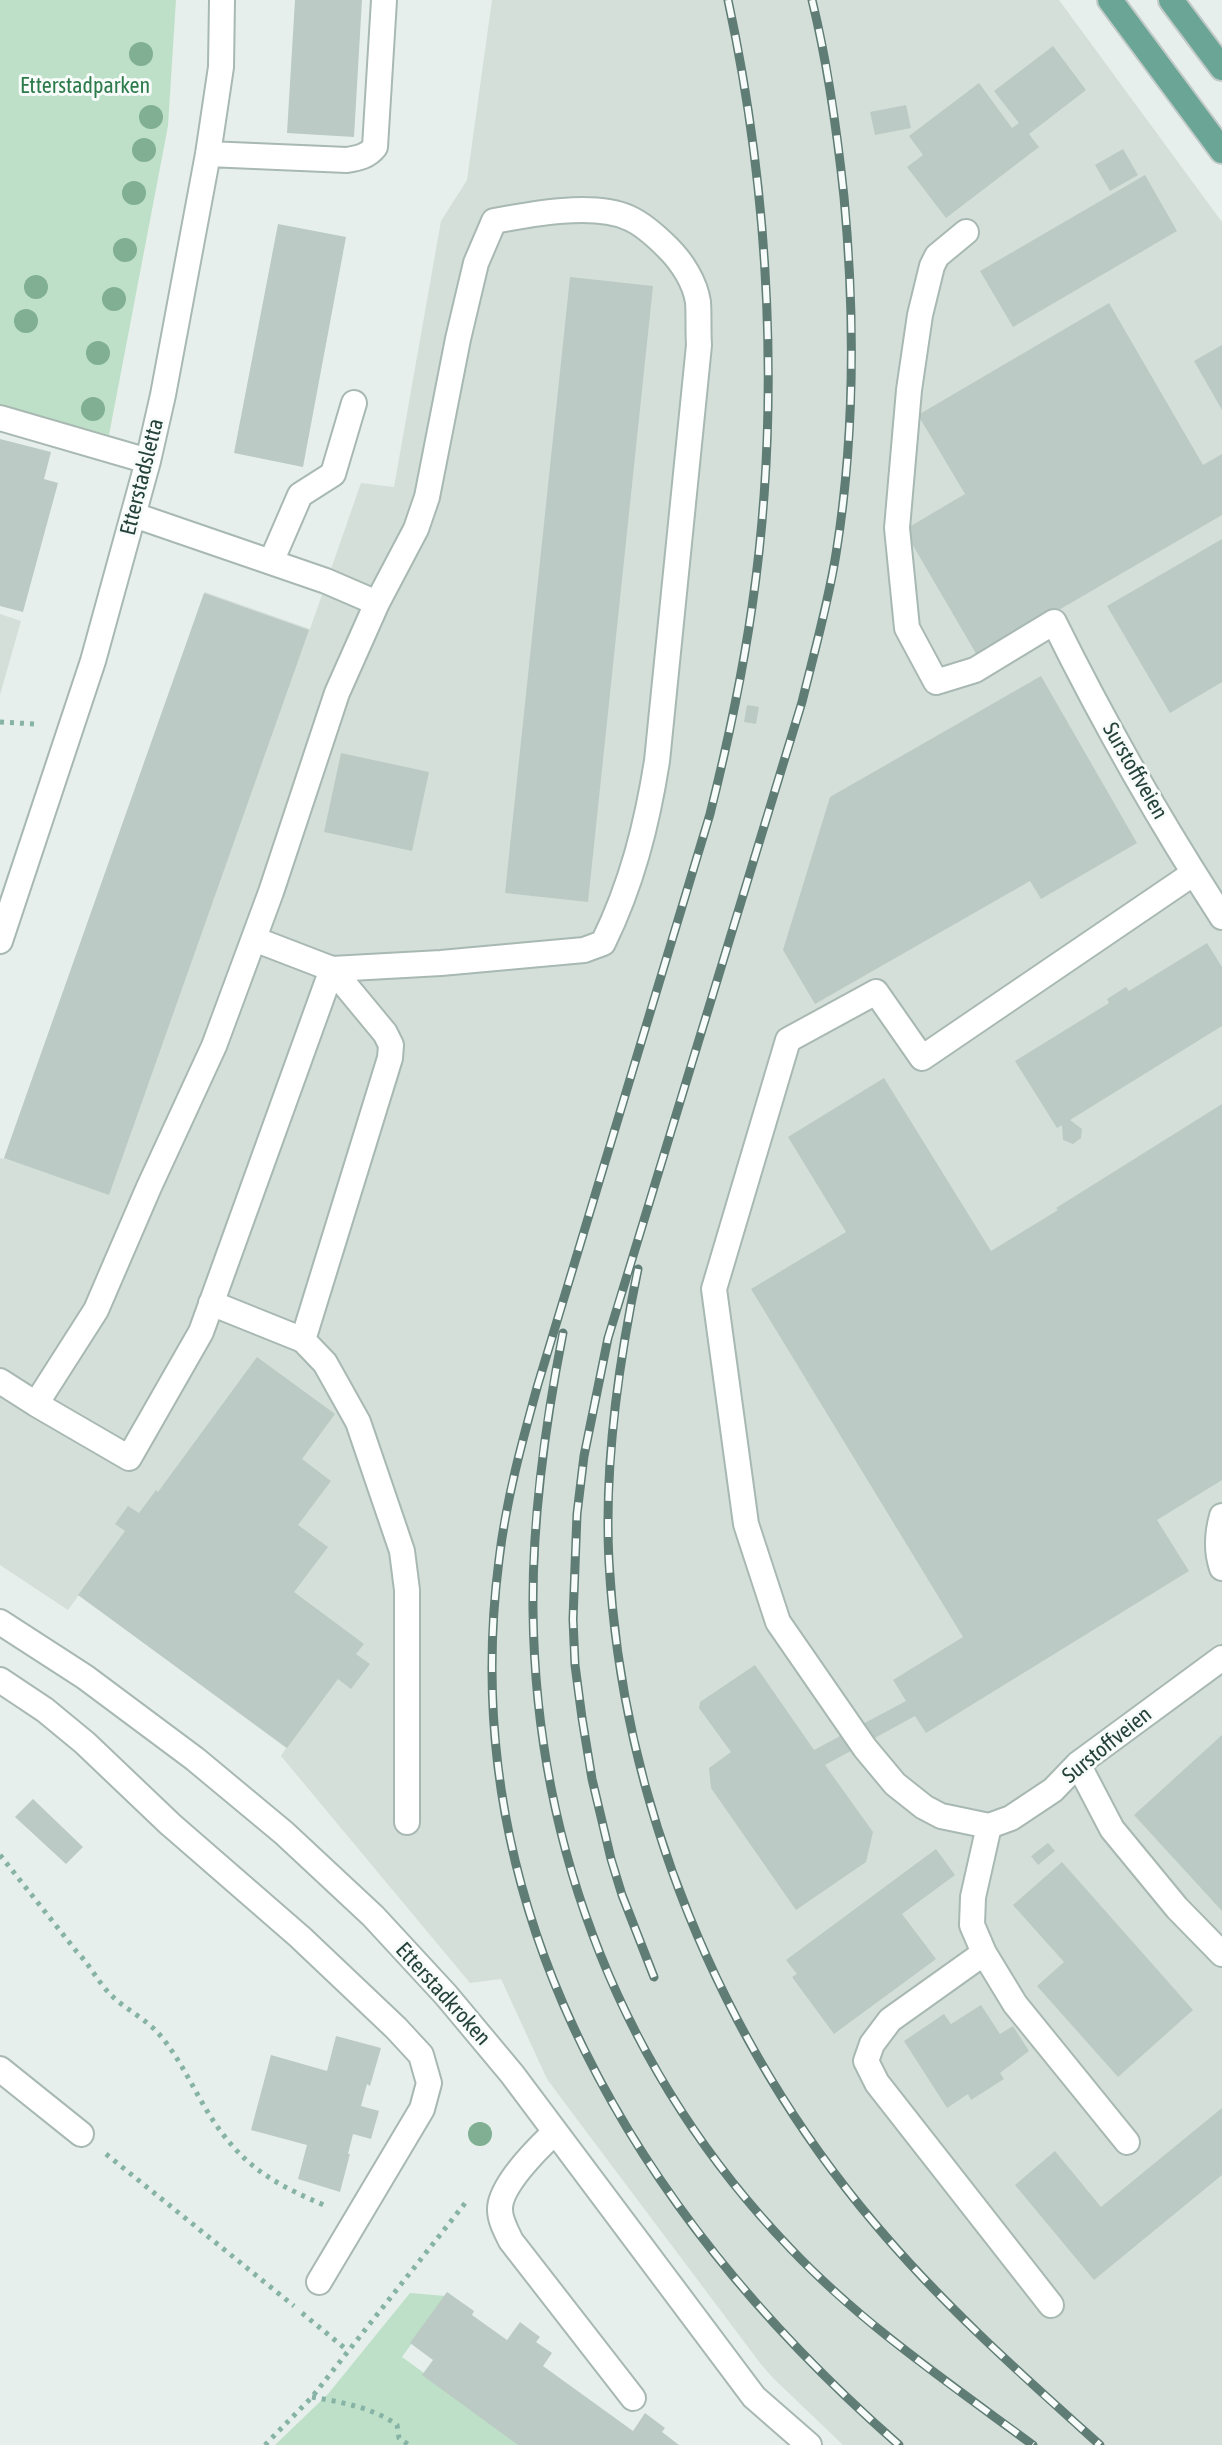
<!DOCTYPE html>
<style>
body{margin:0}
canvas{display:block;background:#e6efeb}
</style>
<canvas width="1222" height="2445"></canvas>
<script>
const ctx = document.querySelector('canvas').getContext('2d');
ctx.lineJoin = 'round';
function fill(path, color) { ctx.fillStyle = color; ctx.fill(path, 'evenodd'); }
function stroke(path, color, width, dash) { ctx.strokeStyle = color; ctx.lineWidth = width; ctx.lineCap = dash ? 'butt' : 'round'; ctx.setLineDash(dash || []); ctx.stroke(path); }
function write(font, color, halo, rows, align = 'center') {
  ctx.font = font + ' "Asap Condensed",sans-serif'; ctx.lineWidth = 6; ctx.setLineDash([]); ctx.textBaseline = 'middle'; ctx.strokeStyle = halo; ctx.fillStyle = color; for (const [text, x, y, turn = 0] of rows) {
    ctx.save(); ctx.translate(x, y); ctx.rotate((+turn || 0) * Math.PI / 180); ctx.textAlign = isNaN(turn) ? turn : align; if (halo) ctx.strokeText(text, 0, 0); ctx.fillText(text, 0, 0); ctx.restore();
  }
}
fill(new Path2D(`
 M492 0H1059L1222 222V2445H843L773 2378 760 2363 576 2118 547 2079 501 1979 470 1983 281 1756 286 1748 79 1595 68 1610 0 1565V1158L4 1159 205 592 310 629 361 483 394 487 441 221 467 180Z
 M0 614 21 621 0 695Z`), '#d4dfda');
fill(new Path2D(`
 M0 0H176L168 126 109 435 0 405Z
 M410 2293 446 2296 402 2357 523 2445H275L328 2394Z`), '#bfe0c8');
fill(new Path2D(`
 M295 0H362L354 137 287 133Z
 M1053 46 1086 90 1029 134 1039 147 946 218 907 167 923 155 909 136 979 83 1012 128 1019 123 994 91Z
 M906 105 911 128 875 135 870 112Z
 M1123 149 1138 175 1110 191 1095 165Z
 M1145 175 1177 231 1013 327 980 271Z
 M278 224 346 237 303 467 234 453Z
 M570 277 653 286 588 902 505 893Z
 M1109 303 1203 465 1222 454V515L978 657 904 530 965 494 918 415Z
 M1222 345V410L1194 361Z
 M0 439 51 452 44 479 58 483 23 612 0 606Z
 M1222 539V682L1170 713 1107 606Z
 M204 593 309 630 109 1195 4 1158Z
 M1041 676 1137 843 1041 899 1030 881 815 1004 783 950 830 797Z
 M747 705 759 707 756 724 744 722Z
 M341 753 429 772 412 851 324 832Z
 M1207 943 1222 967V1026L1070 1120 1082 1129 1081 1138 1073 1144 1063 1140 1062 1125 1057 1128 1015 1061 1109 1003 1107 999 1126 987 1129 991Z
 M884 1078 991 1251 1058 1210 1056 1208 1222 1104V1480L1157 1520 1189 1571 926 1733 915 1716 825 1765 873 1832 866 1862 796 1910 711 1788 709 1768 731 1752 699 1708 700 1702 755 1665 814 1750 906 1701 893 1680 963 1637 751 1289 846 1232 788 1137Z
 M257 1357 335 1414 302 1459 331 1481 298 1525 328 1547 294 1592 364 1644 356 1654 370 1664 351 1689 338 1679 287 1748 78 1595 125 1531 115 1524 128 1506 139 1513 156 1490 158 1492Z
 M1222 1735V1911L1134 1815Z
 M33 1799 83 1847 66 1864 15 1817Z
 M1048 1843 1055 1851 1038 1865 1031 1856Z
 M936 1849 955 1875 902 1914 936 1959 834 2034 792 1977 797 1974 786 1960Z
 M1062 1862 1193 2010 1118 2077 1037 1986 1064 1962 1013 1905Z
 M981 2005 1000 2034 1013 2026 1029 2051 1000 2073 1004 2079 971 2100 968 2094 947 2108 904 2041 944 2014 951 2024Z
 M336 2036 381 2048 370 2086 367 2084 361 2106 379 2111 371 2139 353 2134 348 2154H350L340 2192 298 2179 307 2145 251 2130 271 2055 327 2071Z
 M1222 2108V2175L1094 2280 1015 2185 1055 2151 1101 2207Z
 M447 2292 474 2311 472 2315 507 2340 520 2322 540 2337 536 2342 552 2353 543 2366 633 2431 645 2413 665 2428 662 2432 679 2445H518L422 2375 433 2360 410 2343Z`), '#bbcac4');
const minor = new Path2D(`
 M208 154 347 160C359 158 368 156 375 147L384 0
 M966 232 937 256 932 266 920 315 909 390 897 528 907 628 936 682 975 670 1054 622C1104 723 1160 822 1222 917
 M0 418 148 461
 M134 515 326 581 377 603
 M271 562 300 495 333 474 354 403
 M1194 873 922 1058 876 992 788 1040 714 1289 746 1524 778 1622 865 1748 895 1784 924 1807 941 1816 989 1826 1011 1818 1053 1790 1078 1764 1222 1658
 M254 939 332 969 441 963 584 950 603 943C632 884 647 824 657 761L699 345C698 331 699 316 698 302 695 282 682 262 668 248 658 238 643 224 629 218 594 202 531 214 494 221L476 263 458 339 427 497 416 529 377 603 337 693 271 892 214 1046 149 1187 96 1310 36 1404 129 1458 201 1332 332 969
 M0 941 93 661 148 461 163 395 208 154 221 67 222 0
 M211 1303 303 1340 390 1058 391 1045 385 1033 332 969
 M303 1340 325 1363 358 1422 402 1551 407 1590V1822
 M0 1381 36 1404
 M1222 1516C1217 1534 1216 1551 1222 1568
 M0 1622 85 1677 195 1759 284 1833 373 1916 446 1995 512 2074 754 2397 809 2445
 M0 1680 45 1710 85 1743 170 1824 300 1937 396 2028 421 2055 429 2083 422 2109 319 2282
 M1078 1764 1112 1829 1177 1908 1222 1954
 M989 1826 973 1897 972 1925 984 1953 1015 2004 1127 2142
 M984 1953 890 2020 872 2044 866 2061 877 2083 1051 2305
 M0 2069 81 2134
 M555 2132C538 2148 499 2186 500 2210 500 2220 506 2231 511 2241L633 2398`);
const major = new Path2D(`
 M1110 0 1222 151
 M1171 0 1222 68`);
stroke(minor, '#a8b8b2', 28);
stroke(major, '#c2cac8', 28);
stroke(new Path2D(`
 M0 722 35 724
 M0 1855 77 1952C90 1965 98 1982 111 1995 125 2009 146 2019 159 2034 185 2064 198 2102 222 2133 251 2172 282 2187 326 2206
 M106 2154 294 2306
 M302 2313 347 2350
 M312 2397C341 2402 374 2408 397 2425L399 2438 409 2445
 M265 2445 312 2397 466 2202`), '#86b3a5', 5, [4, 6]);
stroke(minor, '#fff', 24);
stroke(major, '#6aa596', 24);
const rail = new Path2D(`
 M728 0C770 195 781 409 752 607 742 677 727 746 710 814L538 1384C522 1442 506 1500 499 1560 453 1916 641 2219 899 2445
 M638 1269C619 1360 604 1469 609 1562 622 1803 720 2041 875 2224 943 2305 1022 2375 1100 2445
 M563 1333C545 1425 532 1518 533 1611 536 1851 624 2075 790 2248 862 2324 949 2383 1033 2445
 M654 1977 622 1895 611 1859 592 1779 582 1718 575 1665 573 1619 577 1514 584 1456 608 1338 802 702C814 653 828 604 836 554 855 436 855 316 844 197 837 131 828 65 812 0`);
stroke(rail, '#5f7d75', 9);
stroke(rail, '#f7fbf9', 6, [18]);
ctx.fillStyle = '#80af93';
for (const [x, y] of [
 [141,54],
 [151,117],
 [144,150],
 [134,193],
 [125,250],
 [36,287],
 [114,299],
 [26,321],
 [98,353],
 [93,409],
 [480,2134]
]) { ctx.beginPath(); ctx.arc(x, y, 12, 0, 2 * Math.PI); ctx.fill(); }
write('22px', '#2d7a4b', '#f7fbf9', [
 ["Etterstadparken",85,86]
]);
write('22px', '#24423a', '#f7fbf9', [
 ["Etterstadsletta",142,477,-76],
 ["Surstoffveien",1135,771,60],
 ["Surstoffveien",1107,1745,-39],
 ["Etterstadkroken",443,1994,48]
]);
</script>
